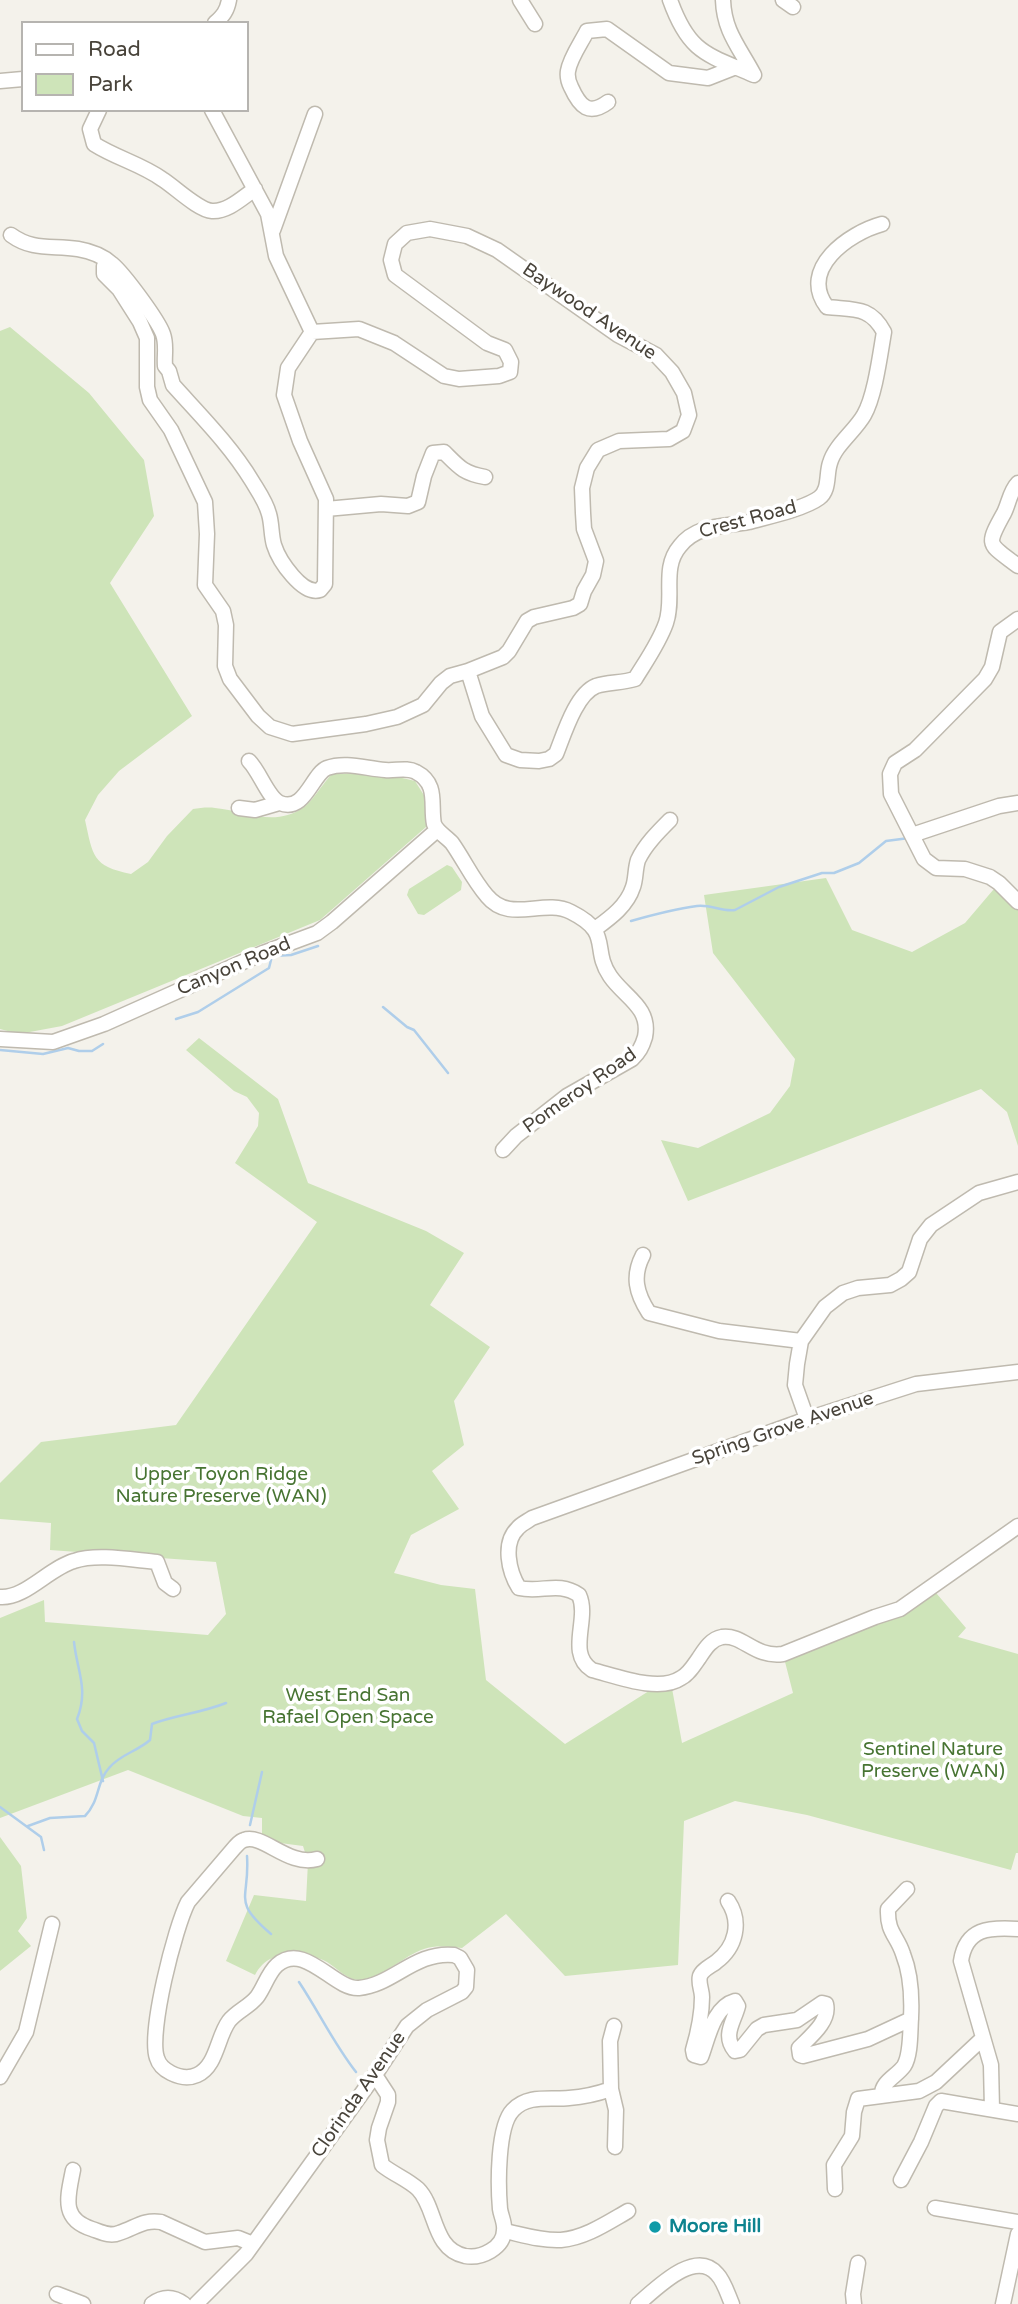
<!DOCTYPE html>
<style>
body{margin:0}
#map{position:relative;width:1018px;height:2304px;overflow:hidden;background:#f4f2eb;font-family:"Varela Round",sans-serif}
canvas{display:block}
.legend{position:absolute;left:21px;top:21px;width:228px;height:91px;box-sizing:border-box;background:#fff;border:2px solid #b6b4b0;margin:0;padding:9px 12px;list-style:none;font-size:21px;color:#48433a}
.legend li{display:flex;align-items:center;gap:14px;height:35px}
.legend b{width:35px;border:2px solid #b6b4b0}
</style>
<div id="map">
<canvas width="1018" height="2304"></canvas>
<ul class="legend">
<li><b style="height:9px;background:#fff"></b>Road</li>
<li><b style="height:19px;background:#cee4b9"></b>Park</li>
</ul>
</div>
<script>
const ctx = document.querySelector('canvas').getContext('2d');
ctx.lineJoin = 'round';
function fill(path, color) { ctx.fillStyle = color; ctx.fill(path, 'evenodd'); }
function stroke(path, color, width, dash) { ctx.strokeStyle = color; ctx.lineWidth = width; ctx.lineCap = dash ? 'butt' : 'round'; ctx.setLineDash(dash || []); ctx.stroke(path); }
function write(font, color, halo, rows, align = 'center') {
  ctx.font = font + ' "Varela Round",sans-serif'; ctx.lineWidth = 7; ctx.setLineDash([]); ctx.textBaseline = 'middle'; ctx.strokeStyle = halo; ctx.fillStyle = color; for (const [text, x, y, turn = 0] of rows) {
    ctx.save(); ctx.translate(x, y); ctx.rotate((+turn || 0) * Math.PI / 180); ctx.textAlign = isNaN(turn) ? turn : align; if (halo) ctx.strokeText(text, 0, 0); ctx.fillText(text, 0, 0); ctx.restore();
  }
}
fill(new Path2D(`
 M10 327 89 393 144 460 154 516 110 583 192 716 119 771 98 795 85 820C93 856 92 866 131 874L148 862 167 836 193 809C200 808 208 807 215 808 247 811 274 828 304 807 312 802 323 783 332 774L363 773 394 776 415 781 427 800 426 827 320 920 62 1026 19 1034 0 1029V331Z
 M447 865 452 867 462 882 461 890 424 915 418 914 407 895 409 889Z
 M826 878 852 930 912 952 965 923 999 883 1018 904V1146L1007 1112 981 1089 688 1201 661 1140 698 1148 770 1113 790 1086 795 1059 713 953 704 895Z
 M199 1038 278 1099 308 1183 426 1231 464 1253 430 1305 490 1347 454 1401 464 1445 432 1471 459 1509 411 1535 394 1573 441 1585 475 1589 486 1680 565 1744 660 1684 671 1683 682 1743 793 1693 783 1654 931 1587 966 1628 958 1637 1018 1654V1853H1016L1011 1870 807 1815 735 1801 684 1821 678 1965 565 1976 506 1914 462 1948C449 1947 436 1945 424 1949 405 1955 382 1978 360 1980 348 1981 337 1968 327 1962 303 1950 269 1948 255 1975L226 1961 254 1895 306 1901 308 1862 303 1846 280 1843 262 1835V1818L243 1816 128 1770 0 1818V1618L44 1600 45 1622 208 1635 226 1614 216 1562 50 1550 51 1523 0 1519V1483L41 1442 176 1425 317 1222 235 1163 258 1126 259 1113 247 1097 234 1091 186 1050Z
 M0 1837 21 1866 27 1918 18 1931 31 1946 0 1971Z`), '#cee4b9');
stroke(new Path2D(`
 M631 921C652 915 675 909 697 906 710 904 722 912 735 910L779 887 822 873H834L859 863 886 841 909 838
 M383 1007 407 1027 414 1030 448 1073
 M176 1019 198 1012 269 968 272 956 291 955 318 946
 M0 1050 43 1054 68 1048 79 1051H92L103 1044
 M74 1642C77 1671 89 1689 77 1719L82 1731 94 1743 103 1781
 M0 1807 41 1837 44 1850
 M250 1825 262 1772
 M28 1826 50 1818 85 1816C100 1801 96 1782 109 1768 119 1755 138 1751 150 1740L152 1724C176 1715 201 1713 226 1703
 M247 1856C250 1900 231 1900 271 1934
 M299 1982C319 2012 334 2044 356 2072`), '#afceea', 2.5);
const minor = new Path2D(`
 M520 0 535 24
 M670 0C689 53 706 54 754 75
 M723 0C724 32 740 48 754 75
 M783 0 793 7
 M215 23C223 16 227 11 229 0
 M0 81 23 79
 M608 102C589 116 580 107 571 87 569 83 567 77 568 71 570 58 581 43 587 31L607 29 669 73 708 78 736 67
 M99 110 90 129 94 144C116 158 141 164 162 179 175 187 198 210 212 211 228 212 243 197 255 189
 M273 230 315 114
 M11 235C33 251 52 245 78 249 90 251 103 256 112 264 124 274 158 320 163 334 167 345 164 355 165 366L169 371 173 385C200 415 231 446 252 481 258 491 266 502 269 514 272 524 271 535 274 545 279 561 303 596 320 590L325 584 326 499 300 441 284 395 288 368 312 332 276 256 268 214 212 110
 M108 261 104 266V274L119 289 140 322 147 338V387L150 400 171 430 205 502 207 534 205 585 223 611 226 625 225 666 230 679 258 716 270 727 292 734 366 724 397 717 423 705 441 683 450 676 468 671 503 657 509 651 527 621 534 617 573 608 580 604 584 591 593 575 596 561 584 529 583 513 582 488 587 468 598 450 619 441 669 439 683 431 689 415 684 393 672 372 656 355 618 335 497 250 467 236 430 229 407 233 395 244 391 260 395 275 487 343 505 350 511 362 510 372 499 376 459 379 444 376 394 343 359 329 312 332
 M1018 483C1010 491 1009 503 1004 513 985 547 988 543 1018 566
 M326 509 381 504 408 506 418 502 424 476 433 453 444 452C459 467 463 473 485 477
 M1018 619 1000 632 992 667 985 679 915 750 895 763 890 774 891 794 924 859 936 868 965 869 990 877 999 883 1018 902
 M468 671 482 716 506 755 520 760 539 761 549 759 556 754C564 734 576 694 596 686 608 682 622 683 635 679 646 661 659 643 666 623 675 597 661 568 680 546 697 524 724 527 749 522 767 517 804 509 819 498 830 490 826 474 830 463 835 445 855 431 864 415 875 396 880 355 884 332 870 306 854 310 827 307 798 269 849 233 882 224
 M249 761C260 772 268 798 280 803 305 813 312 774 327 768 346 761 367 769 385 770 396 771 407 767 416 772 439 784 430 805 434 824 437 832 447 837 452 843 464 860 473 880 487 896 510 924 543 898 571 912 613 933 591 948 610 976 624 997 651 1007 645 1037 642 1047 639 1052 632 1059L567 1096 516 1136 503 1150
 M239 808 255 810 279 803
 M912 835 999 806 1018 803
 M595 929C610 918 627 906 633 887 636 879 635 869 638 860 645 845 658 832 670 820
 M0 1039 53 1042 104 1024 263 953 317 933 332 922 437 830
 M643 1255C632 1276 636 1293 649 1313L719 1331 801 1341
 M1018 1372 916 1384 807 1419 532 1518C528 1521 521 1524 518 1528 502 1543 509 1572 519 1588 542 1593 558 1581 579 1595 590 1619 566 1653 592 1670 616 1676 659 1693 681 1678 689 1674 694 1665 699 1658 705 1649 711 1639 722 1637 743 1634 754 1658 783 1654L875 1617 900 1609 1018 1526
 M807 1419 795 1385 797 1364 801 1341 825 1307 843 1293 858 1288 890 1285 901 1279 909 1272 920 1239 931 1225 979 1193 1018 1182
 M0 1597C25 1599 49 1568 74 1561 97 1553 133 1560 157 1562L165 1583 173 1589
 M728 1901C742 1922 736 1947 716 1962 711 1966 702 1970 700 1976 698 1983 702 1990 702 1997 702 2015 698 2033 693 2050L694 2055 701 2057C708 2039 713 2007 735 2001L738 2006C734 2022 722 2035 735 2051L740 2050 757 2029 764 2025 797 2020 822 2003 826 2004C830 2021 811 2036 799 2048L800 2055 803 2056 868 2039 911 2019
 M614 2026 610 2041 611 2089 616 2110 615 2147
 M375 2075 388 2095V2102L379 2128 377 2140 382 2165C393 2174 407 2179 418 2189 437 2208 432 2249 465 2256 481 2259 504 2248 504 2230 505 2223 501 2216 500 2209 498 2186 497 2126 513 2110 528 2094 550 2100 569 2098 583 2097 597 2094 611 2089
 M0 2077 26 2032 52 1924
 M882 2095C881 2082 897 2076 904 2066 911 2055 910 2032 911 2018 912 1998 911 1974 903 1954 897 1935 887 1933 888 1909L907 1889
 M992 2109 991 2065 961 1961C966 1928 989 1927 1018 1929
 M73 2170C68 2196 60 2219 92 2229 101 2232 110 2237 119 2233 135 2228 144 2219 161 2222L205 2242 238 2238 253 2244
 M901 2180 921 2142 936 2106 941 2101 1018 2114
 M835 2189 834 2165 852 2136 854 2112 858 2099 919 2091 936 2082 983 2038
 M935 2208 1018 2222
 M505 2231C523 2235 542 2241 561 2240 585 2238 607 2223 628 2211
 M57 2294 83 2304
 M152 2304C163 2296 173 2296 184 2304
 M196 2304 246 2254 375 2075 407 2026 427 2010 462 1992 466 1987 467 1970 460 1958 454 1955C415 1951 393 1985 359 1988 334 1990 305 1941 277 1965 268 1973 264 1988 257 1997 249 2007 237 2011 229 2021 217 2037 217 2066 197 2075 188 2079 179 2077 171 2073 165 2070 159 2065 157 2058 148 2033 175 1927 188 1902L235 1847C238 1844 240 1841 244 1840 263 1833 288 1867 317 1859
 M638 2304C656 2289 695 2248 717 2274 724 2281 728 2295 732 2304
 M854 2304 853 2294 858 2263
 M1003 2304 1018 2234`);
stroke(minor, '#bfbaaf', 17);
stroke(minor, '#fff', 14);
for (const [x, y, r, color] of [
 [655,2227,7,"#0f9aa8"]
]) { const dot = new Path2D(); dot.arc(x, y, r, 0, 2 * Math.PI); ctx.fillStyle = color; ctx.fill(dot); stroke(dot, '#fff', 2.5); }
write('19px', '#48433a', '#fff', [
 ["Baywood Avenue",589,312,34],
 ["Crest Road",748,520,-15],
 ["Canyon Road",234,967,-23],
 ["Pomeroy Road",580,1091,-35],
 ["Spring Grove Avenue",783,1429,-19],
 ["Clorinda Avenue",359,2095,-55]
]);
write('19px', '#477432', '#fff', [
 ["Upper Toyon Ridge",221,1475],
 ["Nature Preserve (WAN)",221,1497],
 ["West End San",348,1696],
 ["Rafael Open Space",348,1718],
 ["Sentinel Nature",933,1750],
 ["Preserve (WAN)",933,1772]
]);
write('bold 19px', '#0d838f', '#fff', [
 ["Moore Hill",669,2227]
], 'left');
</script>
